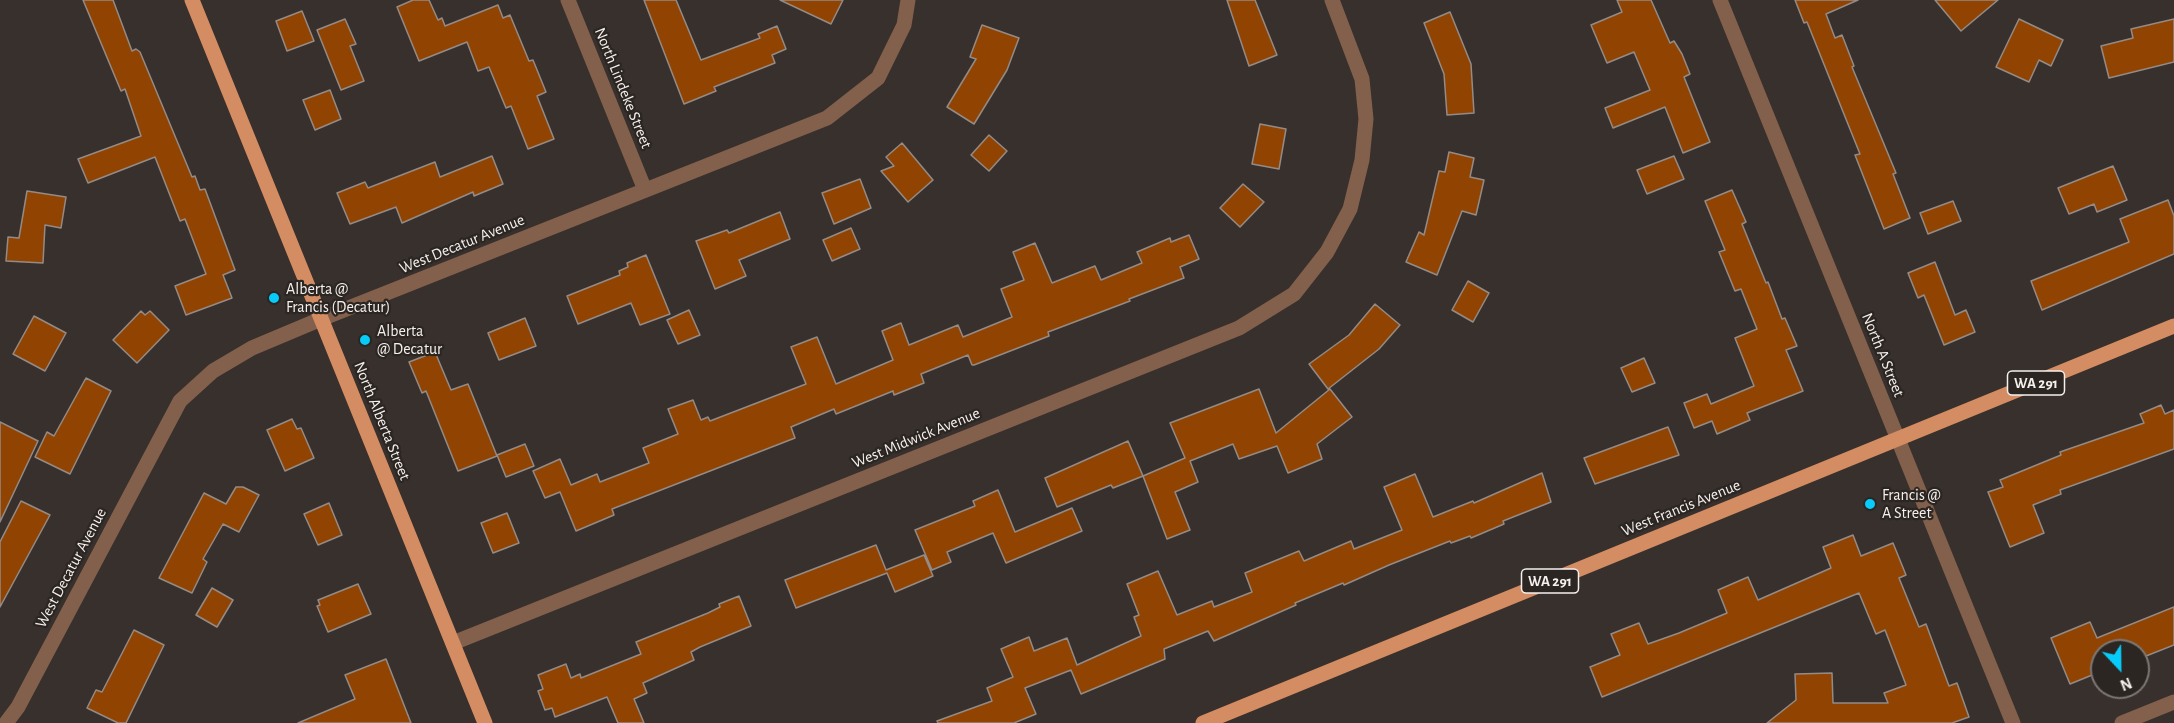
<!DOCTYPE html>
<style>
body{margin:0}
#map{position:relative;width:2174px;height:723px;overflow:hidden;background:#37302c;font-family:"Alegreya Sans",sans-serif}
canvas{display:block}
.north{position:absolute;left:2090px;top:639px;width:60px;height:60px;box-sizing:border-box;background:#2c2622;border:2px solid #7c7774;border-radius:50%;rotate:158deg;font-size:16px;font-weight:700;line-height:24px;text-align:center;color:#f5f0ee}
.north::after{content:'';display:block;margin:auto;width:21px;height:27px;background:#07cbf9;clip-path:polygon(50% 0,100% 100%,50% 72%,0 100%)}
</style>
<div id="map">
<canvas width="2174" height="723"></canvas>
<div class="north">N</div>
</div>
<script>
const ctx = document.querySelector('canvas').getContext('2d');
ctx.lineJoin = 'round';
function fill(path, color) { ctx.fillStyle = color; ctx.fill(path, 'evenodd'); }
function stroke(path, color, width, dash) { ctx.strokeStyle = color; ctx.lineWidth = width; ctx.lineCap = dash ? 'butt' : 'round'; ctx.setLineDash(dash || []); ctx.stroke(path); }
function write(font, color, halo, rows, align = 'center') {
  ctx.font = font + ' "Alegreya Sans",sans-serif'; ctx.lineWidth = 4.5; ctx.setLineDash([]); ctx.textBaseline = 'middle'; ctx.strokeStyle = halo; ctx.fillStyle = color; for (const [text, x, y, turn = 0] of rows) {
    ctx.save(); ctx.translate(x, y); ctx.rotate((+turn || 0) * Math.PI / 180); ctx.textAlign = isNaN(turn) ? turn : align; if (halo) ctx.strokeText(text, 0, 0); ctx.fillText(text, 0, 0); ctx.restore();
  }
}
const building = new Path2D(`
 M83 0H113L132 51 136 49 140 52 192 177 195 176 200 190 205 189 212 208 235 270 223 275 232 298 186 315 175 286 206 274 185 219 180 221 155 157 88 183 78 159 141 136 125 89 121 91Z
 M413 0H429L438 20 442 18 445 26 498 5 503 18 510 15 529 61 533 60 546 92 537 96 554 139 528 149 511 106 506 108 489 67 478 71 467 42 419 61 397 7Z
 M644 0H676L701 60 760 38 758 34 777 26 786 49 772 55 775 63 714 87 716 91 684 104Z
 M780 0H843L831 24Z
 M1227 0H1255L1277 55 1249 66Z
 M1617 0H1651L1670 43 1674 41 1682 54 1690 74 1684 77 1710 142 1683 153 1665 107 1613 128 1605 108 1650 90 1634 52 1607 63 1591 25 1622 12Z
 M1795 0H1858L1826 14 1835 38 1842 35 1854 66 1852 67 1896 173 1893 174 1910 218 1884 229 1855 155 1860 154 1807 22 1804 23Z
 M1935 0H1998L1961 31Z
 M302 11 314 41 287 51 276 21Z
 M1450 12 1471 64 1474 113 1447 115 1444 74 1424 23Z
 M345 19 356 44 350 46 364 81 341 90 317 30Z
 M2019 19 2063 40 2051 66 2039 60 2029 82 1996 67Z
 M2174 19V62L2109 78 2101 46 2133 38 2131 29Z
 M982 25 1019 38 1007 70 974 124 947 107 976 59 970 57Z
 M330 90 341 119 315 130 303 100Z
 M1260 124 1286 129 1279 169 1252 164Z
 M989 135 1007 151 989 171 971 155Z
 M902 143 933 180 908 202 881 171 894 166 886 157Z
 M1449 152 1474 158 1470 177 1484 180 1476 215 1462 211 1437 275 1406 262 1419 232 1424 235 1439 171 1445 172Z
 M492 156 503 184 474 196 473 192 402 223 396 207 350 224 337 193 365 182 368 188 435 162 440 177Z
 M1674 156 1684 179 1647 194 1637 170Z
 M2113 166 2127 200 2097 212 2094 204 2069 214 2058 188Z
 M860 179 871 208 834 224 822 193Z
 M1243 184 1264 202 1240 227 1220 208Z
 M1732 190 1746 222 1742 224 1766 283 1768 282 1782 319 1785 318 1797 346 1786 350 1803 391 1747 413 1750 420 1717 434 1712 421 1694 428 1684 403 1707 394 1711 404 1754 386 1735 338 1757 329 1741 289 1735 291 1719 252 1725 250 1705 201Z
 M27 191 66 197 61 228 45 225 43 263 6 261 8 237 19 238Z
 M2168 200 2174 216V254L2042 310 2031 281 2129 242 2120 219Z
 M1953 201 1961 221 1928 234 1920 213Z
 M780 212 790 239 739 260 746 276 715 289 696 241 727 230 729 233Z
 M851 228 860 249 832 261 823 240Z
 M1189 235 1199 259 1180 267 1184 278 1129 299 1130 301 1048 332 1049 336 974 365H972L968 355 921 374 924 383 894 395 893 391 836 414 834 409 791 427 795 438 612 509 614 515 576 531 560 492 545 498 533 471 560 459 571 485 597 474 600 482 649 463 643 448 678 434 668 409 693 400 701 420 708 417 710 421 806 384 791 347 817 337 836 384 893 360 882 331 901 323 909 345 958 325 963 337 1012 317 1001 289 1024 280 1013 252 1035 243 1052 283 1095 266 1101 280 1142 263 1137 252 1170 238 1171 242Z
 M646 255 670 314 640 325 631 303 578 324 567 296 620 275 619 271 628 267 627 263Z
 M1935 262 1955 315 1966 310 1975 332 1944 345 1924 295 1918 298 1908 273Z
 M1468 281 1489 293 1473 322 1452 310Z
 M1375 304 1400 325 1379 349 1328 389 1309 364 1349 335Z
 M689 310 700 335 678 344 667 320Z
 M141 311 145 315 150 311 169 330 137 363 113 340Z
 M34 316 66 333 45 371 13 354Z
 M525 318 536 346 499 360 488 333Z
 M435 352 451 390 468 384 497 456 458 471 426 391 422 393 409 362Z
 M1644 358 1655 383 1632 392 1621 368Z
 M86 378 111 391 70 474 35 457 47 432 54 436Z
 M1259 389 1276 433 1330 389 1352 417 1317 444 1322 459 1288 473 1277 446 1239 459 1233 444 1190 461 1198 482 1175 492 1190 530 1167 539 1143 476 1113 488 1111 485 1057 507 1045 478 1128 441 1143 476 1185 458 1170 423Z
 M2161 405 2165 414 2174 410V449L2060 490 2061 494 2033 505 2044 533 2010 547 1988 492 2003 487 2000 480 2061 455 2060 452 2144 423 2140 414Z
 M292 419 297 429 301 428 314 458 285 471 267 430Z
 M0 422 38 441 0 522Z
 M1668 427 1679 455 1595 484 1584 458Z
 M525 444 534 466 506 477 497 455Z
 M1542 473 1551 502 1503 521 1504 524 1471 538 1470 536 1451 543 1450 541 1389 565 1344 585 1343 583 1295 603 1296 605 1214 641 1208 631 1164 649 1165 659 1081 694 1071 670 1025 688 1036 714 1014 723H938L937 721 992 701 987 688 1013 677 1001 649 1029 637 1034 651 1067 638 1077 665 1141 636 1134 617 1139 615 1127 584 1158 571 1177 615 1212 601 1214 607 1252 592 1245 573 1299 551 1304 561 1351 541 1354 549 1402 530 1384 487 1415 474 1433 517 1473 501 1474 503Z
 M236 487H243L259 495 239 532 223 524 203 559 207 562 192 593 159 578 204 493 226 504Z
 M998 490 1015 532 1072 508 1082 531 1006 563 993 533 947 552 951 562 932 570 915 530 975 506 973 501Z
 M21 501 50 515 0 607V542Z
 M329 503 342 535 318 545 304 514Z
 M507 513 519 543 493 553 481 523Z
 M1853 535 1861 556 1893 543 1906 575 1899 578 1919 627 1926 624 1949 686 1957 683 1969 717 1952 723H1767L1796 700 1795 674 1832 673 1833 703H1888L1884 693 1906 685 1885 630 1876 634 1859 593 1602 697 1590 667 1620 655 1611 634 1639 623 1648 644 1679 633 1727 613 1718 590 1748 577 1758 600 1831 568 1823 547Z
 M876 545 886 570 924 555 933 576 895 592 887 573 796 608 785 580Z
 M358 584 371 614 328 632 317 606 320 605 318 600Z
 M212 588 233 600 217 627 196 615Z
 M739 596 751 626 700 647 691 652 694 660 643 683 647 693 634 699 644 723H618L607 697 555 717 552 708 545 710 538 691 543 689 538 675 566 664 571 678 580 674 581 678 641 654 636 642 708 613 720 607 719 604Z
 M2174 607V645L2141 658 2138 651H2102V671L2070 684 2051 638 2090 622 2097 638Z
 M134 630 164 645 126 723H118L87 708 96 690 102 692Z
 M386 659 411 723H298L355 699 345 675Z`);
fill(building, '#914402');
stroke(building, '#948b87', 1.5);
stroke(new Path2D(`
 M568 0 645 190
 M1720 0 2013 723
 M453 643 1239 328 1294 294 1327 252 1350 209 1362 160 1366 119 1362 79 1332 0
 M6 723 18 707 180 401 213 371 252 348 321 319 827 118 878 78 904 25 908 0
 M2122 723 2174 702`), '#83604c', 15);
stroke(new Path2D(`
 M192 0 485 723
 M1203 723 2174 326`), '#d48c62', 15);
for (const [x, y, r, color] of [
 [274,298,6,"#07cbf9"],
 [365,340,6,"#07cbf9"],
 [1870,504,6,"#07cbf9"]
]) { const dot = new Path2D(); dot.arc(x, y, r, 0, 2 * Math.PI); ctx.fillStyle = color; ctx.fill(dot); stroke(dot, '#2c2622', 2); }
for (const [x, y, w] of [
 [2036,383,57],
 [1550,581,57]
]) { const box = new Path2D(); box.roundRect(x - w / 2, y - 12, w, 24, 4.5); ctx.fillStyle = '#2c2622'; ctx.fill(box); stroke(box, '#f5f0ee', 1.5); }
write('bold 15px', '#f5f0ee', null, [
 ["WA 291",2036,383],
 ["WA 291",1550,581]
]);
write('16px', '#f5f0ee', '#2c2622', [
 ["North Lindeke Street",623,88,68],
 ["West Decatur Avenue",462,244,-22],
 ["North A Street",1883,355,68],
 ["North Alberta Street",382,421,68],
 ["West Midwick Avenue",916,438,-22],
 ["West Francis Avenue",1681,508,-22],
 ["West Decatur Avenue",71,568,-62]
]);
write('16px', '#f5f0ee', '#2c2622', [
 ["Alberta @",286,289],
 ["Francis (Decatur)",286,307],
 ["Alberta",377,331],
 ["@ Decatur",377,349],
 ["Francis @",1882,495],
 ["A Street",1882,513]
], 'left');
</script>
